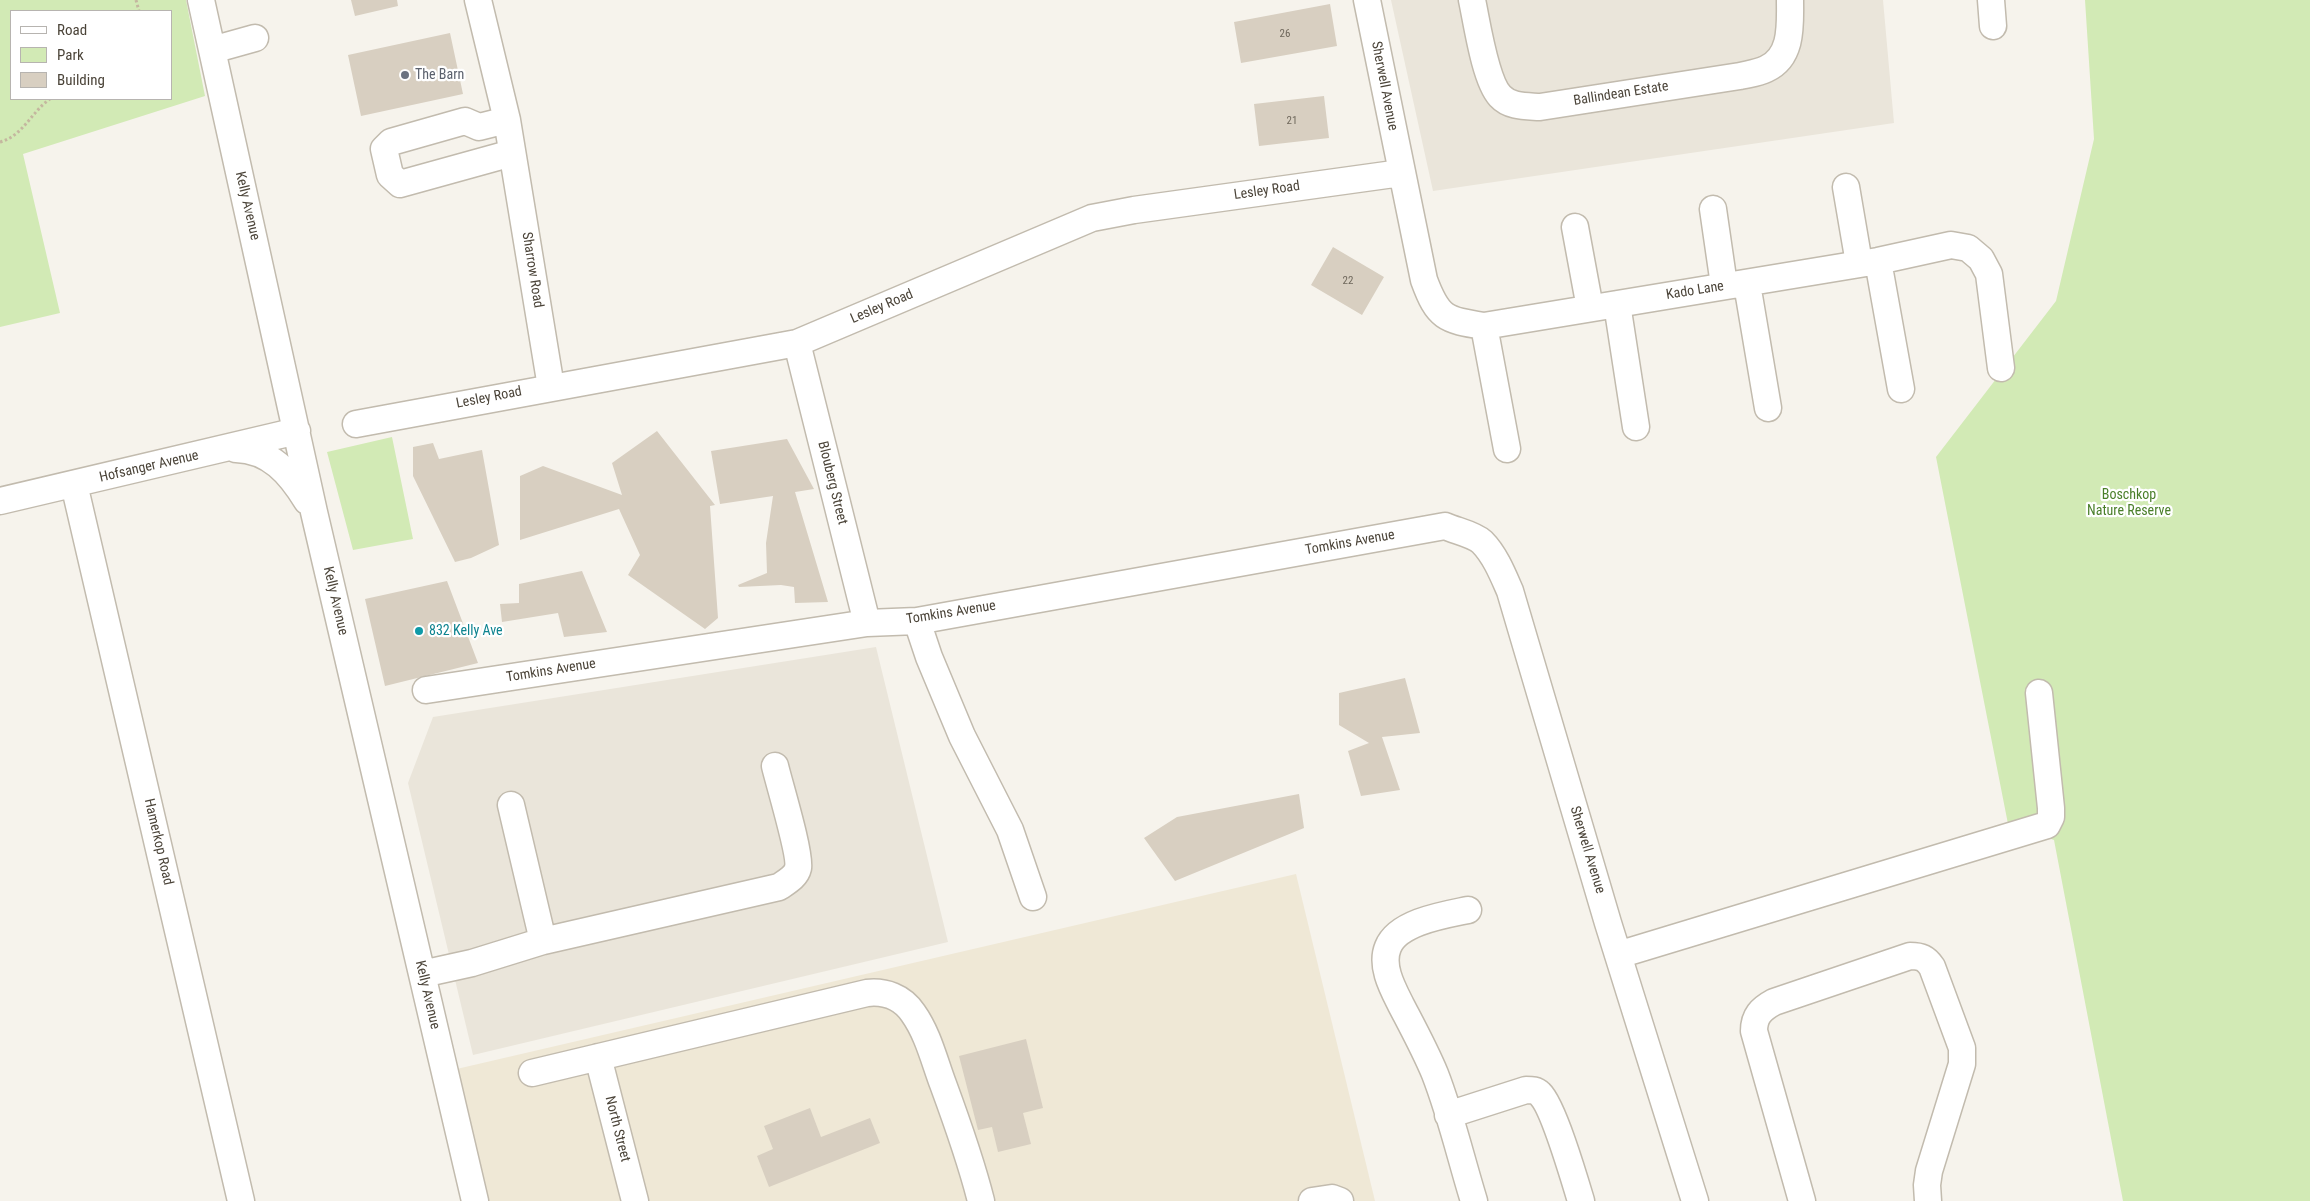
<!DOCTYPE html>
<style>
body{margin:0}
#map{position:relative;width:2310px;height:1201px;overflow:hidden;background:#f6f3ec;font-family:"Roboto Condensed",sans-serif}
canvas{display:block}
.legend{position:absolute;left:10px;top:10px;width:162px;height:90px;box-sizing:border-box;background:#fff;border:1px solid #b7b4b0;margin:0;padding:6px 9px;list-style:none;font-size:15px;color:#4b4439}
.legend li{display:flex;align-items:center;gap:10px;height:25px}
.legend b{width:25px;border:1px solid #b7b4b0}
</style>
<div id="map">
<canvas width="2310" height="1201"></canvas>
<ul class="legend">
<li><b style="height:6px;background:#fff"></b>Road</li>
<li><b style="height:14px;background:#d2eab5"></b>Park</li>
<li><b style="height:14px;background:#d8cfc1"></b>Building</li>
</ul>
</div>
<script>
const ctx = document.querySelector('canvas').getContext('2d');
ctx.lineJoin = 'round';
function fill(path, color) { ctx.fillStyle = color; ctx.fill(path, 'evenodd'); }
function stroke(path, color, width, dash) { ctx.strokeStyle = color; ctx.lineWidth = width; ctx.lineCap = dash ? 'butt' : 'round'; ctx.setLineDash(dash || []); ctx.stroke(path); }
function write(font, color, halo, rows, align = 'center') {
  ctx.font = font + ' "Roboto Condensed",sans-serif'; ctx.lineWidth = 4.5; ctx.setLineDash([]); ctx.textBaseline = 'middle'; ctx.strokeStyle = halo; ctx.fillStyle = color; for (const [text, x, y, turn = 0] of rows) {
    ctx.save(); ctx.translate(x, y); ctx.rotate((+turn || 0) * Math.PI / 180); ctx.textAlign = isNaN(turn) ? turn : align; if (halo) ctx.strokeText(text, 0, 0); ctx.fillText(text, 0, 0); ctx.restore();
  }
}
fill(new Path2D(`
 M1391 0H1883L1894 123 1433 191Z
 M876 647 948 942 473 1055 408 783 433 717Z`), '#eae5da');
fill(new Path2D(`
 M1296 874 1375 1201H487L448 1071Z`), '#efe8d6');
fill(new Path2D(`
 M0 0H186L205 96 23 154 60 313 0 327ZM11 11H171V99H11Z
 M2085 0H2310V1201H2123L2054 840 2008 824 1936 457 2056 301 2094 139Z
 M392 437 413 539 353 550 327 452Z`), '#d2eab5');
fill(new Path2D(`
 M351 0H397L398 6 355 16Z
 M1330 4 1337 46 1241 63 1234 22Z
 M450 33 463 94 361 116 348 55Z
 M1324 96 1329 138 1259 146 1254 104Z
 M1333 247 1384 277 1362 315 1311 285Z
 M657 431 715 505 710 506 718 618 705 629 628 575 640 555 619 509 520 540V476L543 466 622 495 612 463Z
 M787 439 814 489 795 492 828 602 795 603 794 587 781 585 739 587 738 585 767 573 766 543 773 496 720 504 711 451Z
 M433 443 439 459 482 450 499 545 471 558 455 562 413 476V447Z
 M582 571 607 632 564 637 558 613 502 622 500 604 519 603V584Z
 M447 581 478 663 385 686 365 599Z
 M1405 678 1420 733 1382 737 1400 790 1361 796 1348 751 1369 743 1339 725V693Z
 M1299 794 1304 828 1175 881 1144 838 1177 817Z
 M1026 1039 1043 1108 1023 1113 1031 1144 998 1152 992 1127 978 1130 959 1056Z
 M810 1108 821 1137 870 1118 880 1143 769 1187 757 1156 773 1149 764 1126Z`), '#d8cfc1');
const minor = new Path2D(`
 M201 0 314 512 475 1201
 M478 0 507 120 551 387
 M1367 0 1424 280C1438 318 1445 320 1484 326L1878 261 1951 245 1968 248 1981 259 1989 274 2001 368
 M1472 0C1477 23 1485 80 1500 96 1510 107 1526 106 1540 107L1740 76C1748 74 1758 73 1766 69 1793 57 1790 24 1790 0
 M1991 0 1993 26
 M212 50 255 38
 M507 120 479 127 465 121 391 142 384 149 390 175 400 184 512 153
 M1846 187 1859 263
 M1713 209 1724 285
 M1575 227 1590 308
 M1878 261 1901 389
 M1747 284 1768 408
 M1617 304 1636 427
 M1484 326 1507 449
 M797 343 867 623
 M356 424 797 343 1092 218 1134 210 1401 173
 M236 449C270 450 290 473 307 501
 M74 484 241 1201
 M0 501 297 431
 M917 621 929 657 962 736 1010 830 1033 897
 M426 690 867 623 917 621 1445 526C1456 531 1473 534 1482 542 1495 555 1503 575 1510 591L1608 923 1695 1201
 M511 805 543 941
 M1468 910C1444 915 1398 922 1388 947 1380 966 1393 989 1401 1005 1413 1028 1425 1050 1435 1074 1451 1115 1461 1159 1474 1201
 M1618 955 2047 825 2051 817V808L2039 693
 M422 974 472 963 543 941 779 887C786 882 796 877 798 868 801 855 779 783 775 766
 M598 1057 635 1201
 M532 1073 867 993C885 991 902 997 913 1013 928 1034 934 1060 943 1084 957 1122 971 1161 981 1201
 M1448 1115 1526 1090C1532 1090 1536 1090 1540 1094 1553 1106 1575 1181 1581 1201
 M1312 1201 1332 1198 1340 1201
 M1802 1201 1754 1031C1754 1016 1761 1009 1774 1002L1910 956C1921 956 1926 958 1932 967L1962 1048V1064L1929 1171 1927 1185 1928 1201`);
stroke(minor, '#c2bbae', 29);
stroke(new Path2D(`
 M136 0 139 11
 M0 142C23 136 32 111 50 99`), '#c4b79f', 3, [2.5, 2.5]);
stroke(minor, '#fff', 26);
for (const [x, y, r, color] of [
 [405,75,5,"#6b7280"],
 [419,631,5,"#0f9aa8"]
]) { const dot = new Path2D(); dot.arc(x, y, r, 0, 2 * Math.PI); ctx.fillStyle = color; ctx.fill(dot); stroke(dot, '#fff', 2); }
write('11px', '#6e675b', null, [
 ["26",1285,34],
 ["21",1292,121],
 ["22",1348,281]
]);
write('14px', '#5b616d', '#fff', [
 ["The Barn",415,75]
], 'left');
write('14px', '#4b4439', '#fff', [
 ["Sherwell Avenue",1384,86,79],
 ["Ballindean Estate",1621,94,-9],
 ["Lesley Road",1267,191,-8],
 ["Kelly Avenue",247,206,77],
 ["Sharrow Road",532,270,81],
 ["Kado Lane",1695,291,-9],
 ["Lesley Road",882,307,-23],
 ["Lesley Road",489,398,-11],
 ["Hofsanger Avenue",149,467,-13],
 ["Blouberg Street",832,483,76],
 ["Tomkins Avenue",1350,543,-10],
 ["Kelly Avenue",335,601,77],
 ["Tomkins Avenue",951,613,-9],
 ["Tomkins Avenue",551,671,-9],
 ["Hamerkop Road",158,842,77],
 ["Sherwell Avenue",1587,850,73],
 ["Kelly Avenue",427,995,77],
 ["North Street",617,1129,76]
]);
write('14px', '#4a7f2a', '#fff', [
 ["Boschkop",2129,495],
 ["Nature Reserve",2129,511]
]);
write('14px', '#0d838f', '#fff', [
 ["832 Kelly Ave",429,631]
], 'left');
</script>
